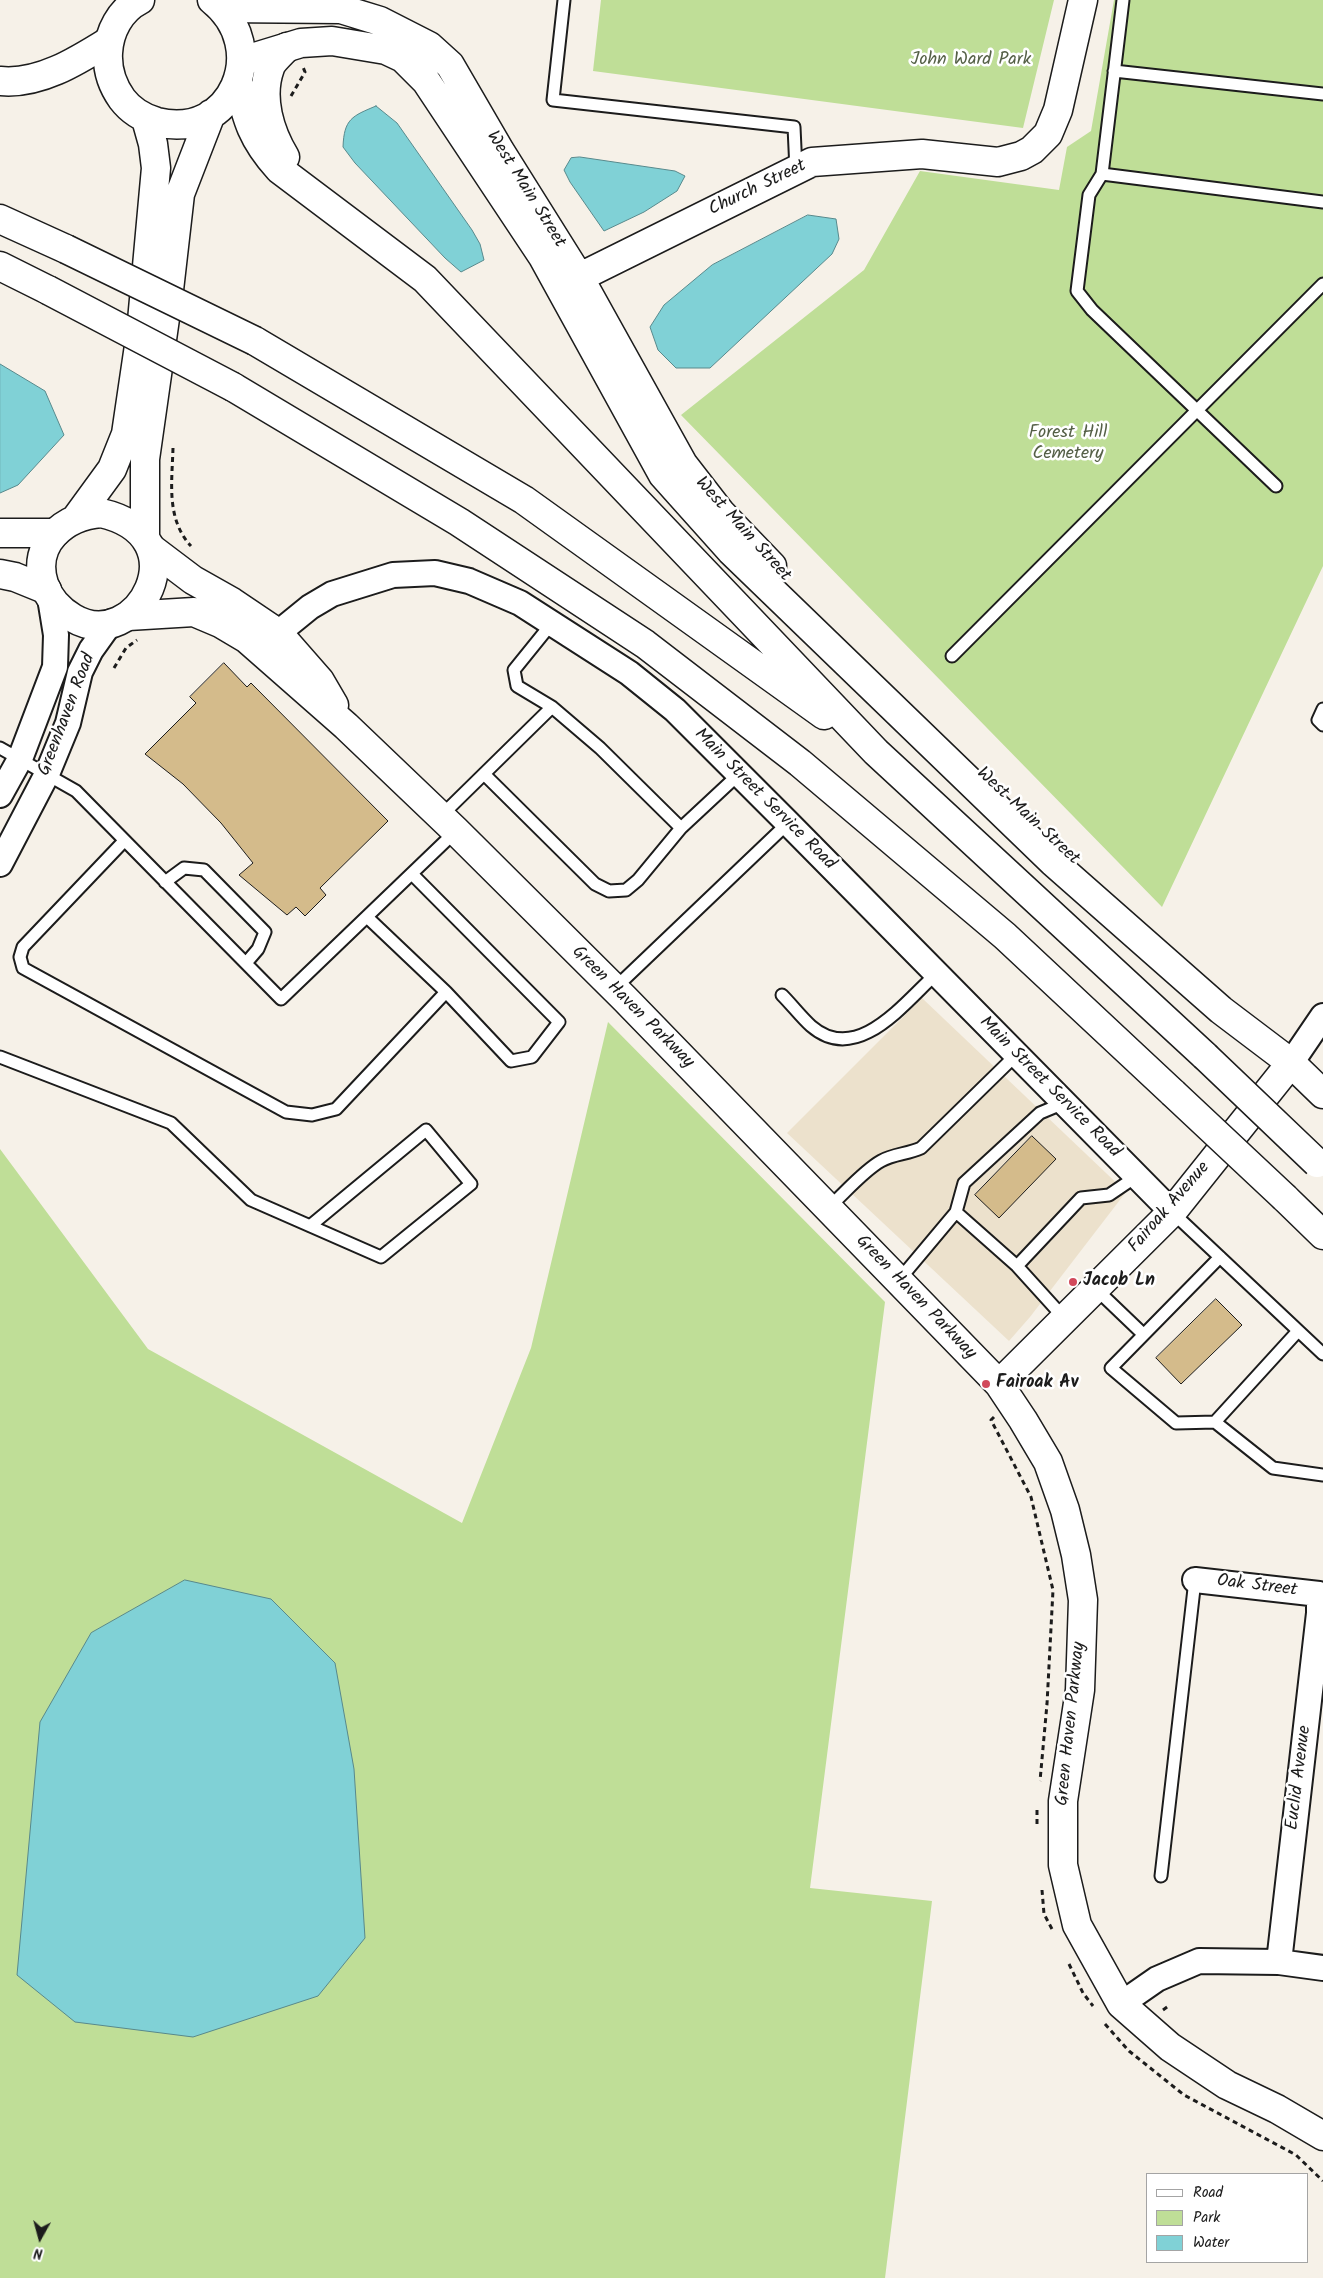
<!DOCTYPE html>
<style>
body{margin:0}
#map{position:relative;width:1323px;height:2278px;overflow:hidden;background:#f6f1e8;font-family:Kalam,sans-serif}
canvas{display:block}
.legend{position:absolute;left:1146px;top:2173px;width:162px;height:90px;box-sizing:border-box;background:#fff;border:1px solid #a4a4a4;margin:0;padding:6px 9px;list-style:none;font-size:15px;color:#1c1c1c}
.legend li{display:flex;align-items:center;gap:10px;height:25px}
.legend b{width:25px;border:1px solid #a4a4a4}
.north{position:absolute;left:15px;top:2213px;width:50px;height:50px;-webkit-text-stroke:4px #fff;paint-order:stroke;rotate:187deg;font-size:14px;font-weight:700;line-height:20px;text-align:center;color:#1c1c1c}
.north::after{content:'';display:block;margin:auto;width:18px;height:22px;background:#1c1c1c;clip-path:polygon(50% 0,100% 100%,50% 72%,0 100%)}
</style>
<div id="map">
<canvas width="1323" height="2278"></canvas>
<ul class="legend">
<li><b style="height:6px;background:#fff"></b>Road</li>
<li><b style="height:14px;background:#bfde97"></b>Park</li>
<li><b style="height:14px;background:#80d1d6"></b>Water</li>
</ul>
<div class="north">N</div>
</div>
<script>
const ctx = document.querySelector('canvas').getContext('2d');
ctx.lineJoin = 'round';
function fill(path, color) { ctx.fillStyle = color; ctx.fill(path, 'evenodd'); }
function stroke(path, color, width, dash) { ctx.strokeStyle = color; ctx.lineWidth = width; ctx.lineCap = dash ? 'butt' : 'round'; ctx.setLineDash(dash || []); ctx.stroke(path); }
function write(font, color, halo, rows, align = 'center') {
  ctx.font = font + ' Kalam,sans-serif'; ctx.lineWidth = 5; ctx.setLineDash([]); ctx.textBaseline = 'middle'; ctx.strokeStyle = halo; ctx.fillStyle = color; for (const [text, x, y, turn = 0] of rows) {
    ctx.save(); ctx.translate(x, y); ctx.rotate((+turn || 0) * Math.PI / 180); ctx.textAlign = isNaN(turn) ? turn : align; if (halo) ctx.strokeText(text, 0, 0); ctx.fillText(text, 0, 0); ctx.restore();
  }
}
fill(new Path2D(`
 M922 998 1126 1192 1030 1317 1009 1341 787 1133Z`), '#ece1cc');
fill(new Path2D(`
 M601 0H1054L1023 128 593 71Z
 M1114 0H1323V566L1162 907 681 415 864 270 920 171 1059 190 1067 147 1091 131Z
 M608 1022 885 1302 810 1888 932 1901 885 2278H0V1149L148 1349 462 1523 531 1348Z`), '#bfde97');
const water = new Path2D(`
 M376 106 397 123 472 230 480 244 484 260 461 272 445 258 355 163 343 147C344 119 352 116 376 106Z
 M580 157 675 171 685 176 677 191 644 212 604 231 570 182 564 170 571 158Z
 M808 215 836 219 839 239 832 254 710 368H676L658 350 650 327 664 305 712 265Z
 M0 364 45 391 64 435 18 485 0 493Z
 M185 1580 271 1599 335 1663 354 1769 365 1938 318 1996 193 2037 75 2022 17 1975 40 1722 91 1633Z`);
fill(water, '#80d1d6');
stroke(water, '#58898c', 1);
const building = new Path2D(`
 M224 663 247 687 251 683 388 821 320 888 326 895 305 916 296 907 287 915 239 875 253 863 221 823 183 784 145 754 196 703 190 697Z
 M1032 1136 1056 1159 999 1218 975 1195Z
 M1216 1299 1242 1325 1181 1384 1156 1358Z`);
fill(building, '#d4bb8b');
stroke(building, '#1c1c1c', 1);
const service = new Path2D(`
 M564 0 553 100 794 127 796 170
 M1123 0 1102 174 1089 195 1077 291 1092 310 1276 486
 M1114 71 1323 94
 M1102 174 1323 202
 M552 623 514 670 517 686 552 707 600 748 681 828
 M952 656 1323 284
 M1323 709 1318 720 1323 725
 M0 748 76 791 281 999 456 831
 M484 774 595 884 609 891 626 890 638 880 681 828 739 774
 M441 816 552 707
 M124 841 23 947 20 957 23 968 286 1112 312 1115 336 1109 446 992 367 917
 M412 874 559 1022 532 1057 511 1061 446 992
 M165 882 184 868 204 870 265 932 258 949 246 963
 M614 989 788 823
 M782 995C792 1005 801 1017 811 1026 857 1066 904 1003 936 974
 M0 1057 171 1123 251 1200 381 1257 471 1184 426 1130 310 1226
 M828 1208C844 1194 863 1171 881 1161 893 1154 908 1154 921 1148L1016 1055
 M956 1212 1017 1266 1065 1319
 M1172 1212 1323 1354
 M1220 1257 1111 1368 1176 1423 1215 1422 1298 1331
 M1017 1266 1081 1198 1109 1195 1137 1176
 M899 1280 956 1212 964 1183 1040 1113 1064 1103
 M1096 1289 1143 1334
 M1215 1422 1273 1468 1323 1475
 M1161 1876 1195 1580`);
const minor = new Path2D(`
 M278 633 310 607 332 594 393 575 435 573 469 581 520 603 629 673 675 710 788 823 1172 1212
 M0 795 20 759 55 667 56 635 50 598
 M0 864 47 774 68 723 80 672 91 650 111 622
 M1291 1063 1323 1016
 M1195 1580 1319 1594V1613L1279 1962
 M1121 2004 1157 1979 1199 1961 1279 1962 1323 1968`);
const tertiary = new Path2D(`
 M222 8 341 9 380 21 429 46 450 65 500 151 579 277 683 464 721 513 772 566
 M242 61 301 43 332 41 386 50 403 58 426 81 543 257 663 475 731 551 1053 862 1221 1010 1291 1063 1323 1094
 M564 285 812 162 922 154 998 162 1021 156 1032 150 1048 134 1058 110 1083 0
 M152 549 193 580 232 602 278 633 320 681 334 705
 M128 616 194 612 220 623 247 639 346 726 456 831 625 999 999 1384 1023 1420 1048 1462 1065 1510 1076 1555 1083 1600 1080 1690 1063 1801V1865L1077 1925 1121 2004 1170 2047 1227 2085 1277 2109 1323 2136
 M999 1384 1172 1212 1291 1063`);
const secondary = new Path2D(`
 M140 0C120 10 109 32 108 53 107 71 112 85 122 99 131 111 143 118 157 122 232 141 272 48 212 0
 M101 513C203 536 137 656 73 618 59 610 49 599 44 584 31 543 65 516 101 513Z
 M77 517 112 469 126 434 141 332 156 168 153 144 146 119
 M145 538V459L169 290 180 194 211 114`);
const motorway = new Path2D(`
 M0 81C39 85 77 61 109 41
 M238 82C247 120 252 139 279 169L425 279 876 752 1205 1056
 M285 157C270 132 259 98 270 68 272 61 282 53 287 47
 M0 219 66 249
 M0 266 48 290
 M255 341 524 500 824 715
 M233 387 459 522 645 644 800 763 1005 936 1173 1093
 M0 533H55
 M0 574 15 577 47 590
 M1285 1198 1323 1235`);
stroke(service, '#1c1c1c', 15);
stroke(minor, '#1c1c1c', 28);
stroke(tertiary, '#1c1c1c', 31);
stroke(secondary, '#1c1c1c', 31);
stroke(motorway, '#1c1c1c', 31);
stroke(new Path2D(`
 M291 96 305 72 303 67
 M173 448C172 483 166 519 191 546
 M114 668 126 648 137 640
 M994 1417 991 1420 1031 1497 1053 1590 1047 1704 1040 1781
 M1037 1810V1824
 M1042 1890 1044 1914 1052 1929
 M1069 1964 1083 1993 1093 2006
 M1163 2010 1170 2005
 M1105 2024 1129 2051 1184 2095 1296 2155 1323 2181`), '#1c1c1c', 3, [5, 4]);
stroke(service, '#fff', 11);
stroke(minor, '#fff', 24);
stroke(tertiary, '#fff', 28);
stroke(secondary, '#fff', 28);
stroke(motorway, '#fff', 28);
const motorwayBridge = new Path2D(`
 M66 249 255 341
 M48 290 233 387
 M1205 1056 1317 1163
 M1173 1093 1285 1198`);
stroke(motorwayBridge, '#1c1c1c', 31, []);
stroke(motorwayBridge, '#fff', 28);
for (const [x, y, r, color] of [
 [1073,1282,5,"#d1495b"],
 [986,1384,5,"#d1495b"]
]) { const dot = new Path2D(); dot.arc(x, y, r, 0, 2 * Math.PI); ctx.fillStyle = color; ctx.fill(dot); stroke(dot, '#fff', 2); }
write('18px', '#556047', '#fff', [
 ["John Ward Park",971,61],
 ["Forest Hill",1068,434],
 ["Cemetery",1068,455]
]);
write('18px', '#1c1c1c', '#fff', [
 ["Church Street",758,189,-26],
 ["West Main Street",525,190,58],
 ["West Main Street",742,530,48],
 ["Greenhaven Road",68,715,-69],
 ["Main Street Service Road",764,800,45],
 ["West Main Street",1027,817,43],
 ["Green Haven Parkway",632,1008,45],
 ["Main Street Service Road",1049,1088,45],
 ["Fairoak Avenue",1170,1208,-49],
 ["Green Haven Parkway",915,1298,46],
 ["Oak Street",1257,1587,7],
 ["Green Haven Parkway",1072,1724,-84],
 ["Euclid Avenue",1300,1778,-83]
]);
write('bold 18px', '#1c1c1c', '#fff', [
 ["Jacob Ln",1083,1282],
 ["Fairoak Av",996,1384]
], 'left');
</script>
